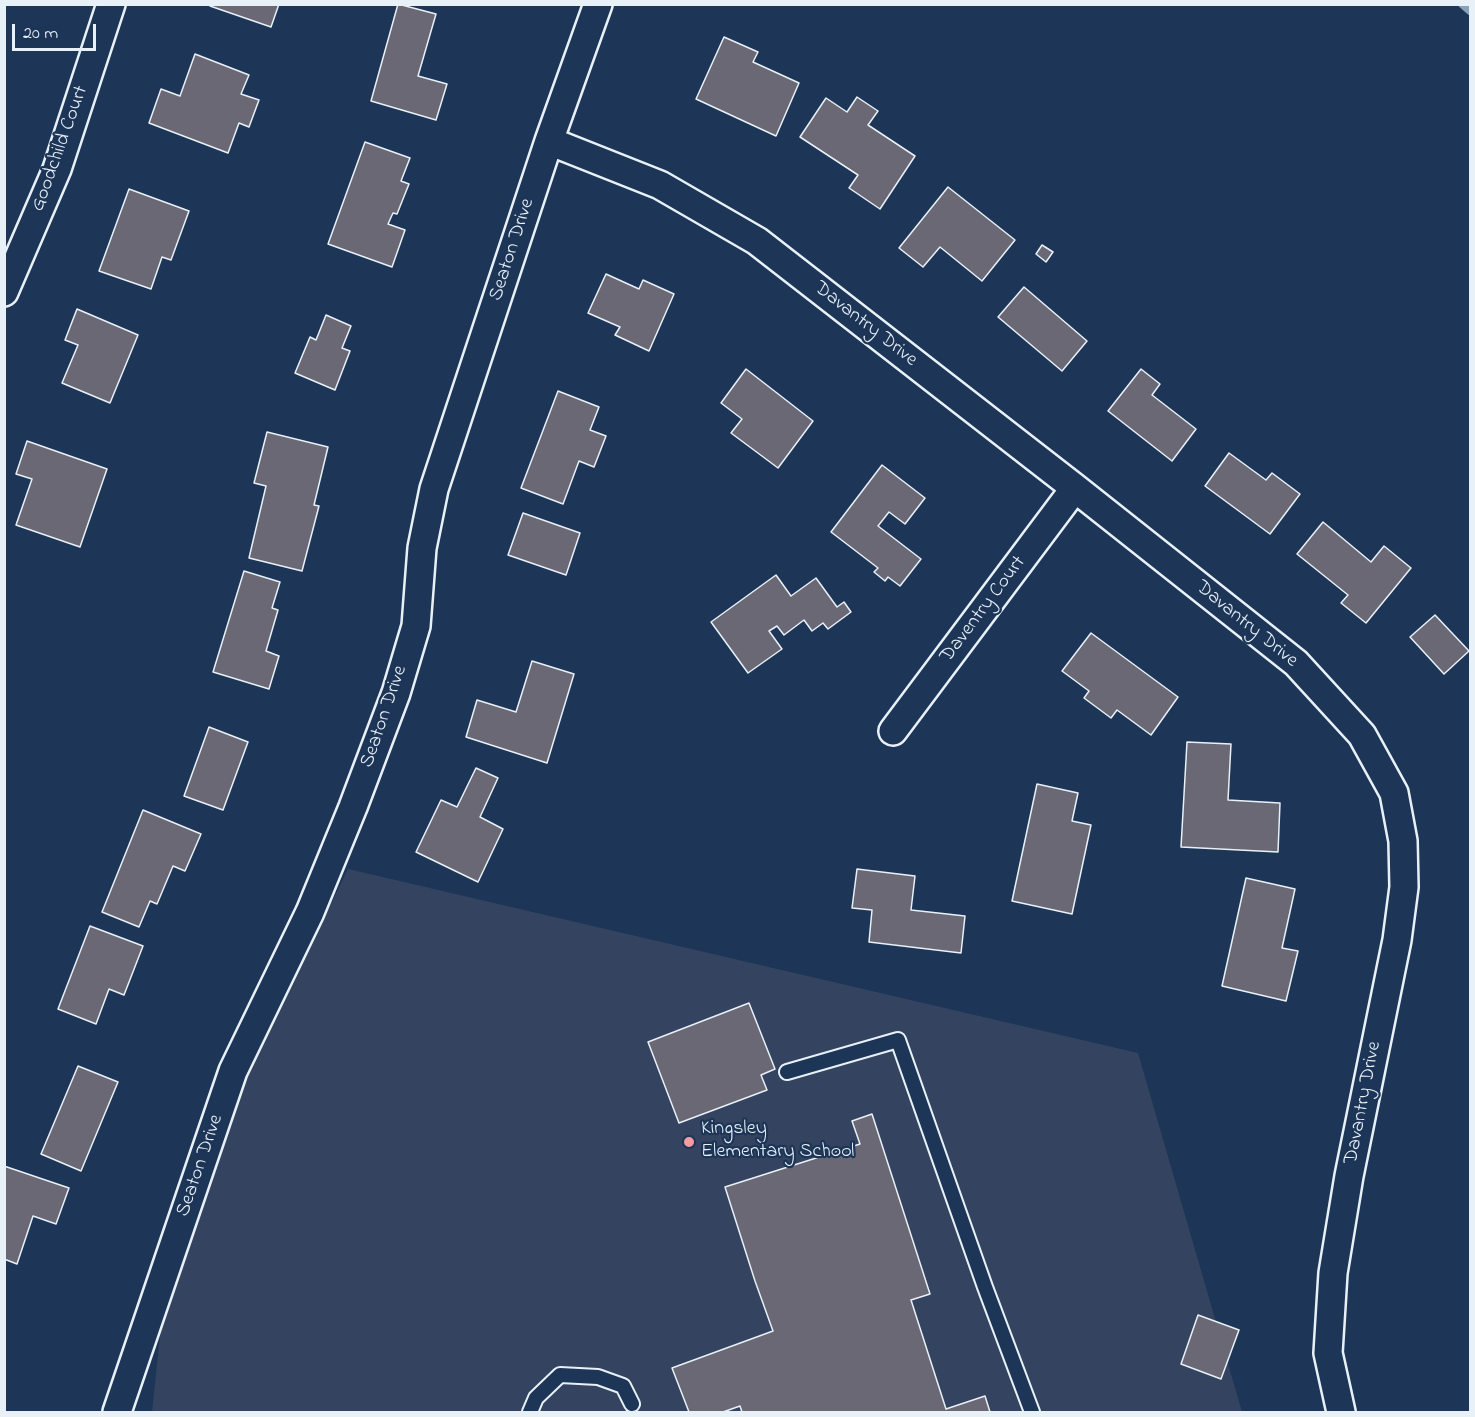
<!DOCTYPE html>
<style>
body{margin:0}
#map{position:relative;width:1475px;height:1417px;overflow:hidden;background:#1d3557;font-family:"Indie Flower",sans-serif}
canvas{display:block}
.frame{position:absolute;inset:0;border:6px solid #e8f1f8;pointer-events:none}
.scale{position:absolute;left:12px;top:24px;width:84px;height:27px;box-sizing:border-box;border:3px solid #e8f1f8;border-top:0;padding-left:8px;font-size:18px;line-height:21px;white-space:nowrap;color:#e8f1f8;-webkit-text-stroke:4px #1d3557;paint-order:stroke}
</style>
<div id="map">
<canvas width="1475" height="1417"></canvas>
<div class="frame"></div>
<div class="scale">20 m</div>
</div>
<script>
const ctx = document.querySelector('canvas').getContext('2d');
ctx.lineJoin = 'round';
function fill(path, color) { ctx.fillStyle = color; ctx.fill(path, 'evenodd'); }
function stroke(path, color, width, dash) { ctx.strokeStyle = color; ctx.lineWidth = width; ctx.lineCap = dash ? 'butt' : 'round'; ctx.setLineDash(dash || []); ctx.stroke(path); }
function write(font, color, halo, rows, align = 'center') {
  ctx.font = font + ' "Indie Flower",sans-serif'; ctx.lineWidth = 4.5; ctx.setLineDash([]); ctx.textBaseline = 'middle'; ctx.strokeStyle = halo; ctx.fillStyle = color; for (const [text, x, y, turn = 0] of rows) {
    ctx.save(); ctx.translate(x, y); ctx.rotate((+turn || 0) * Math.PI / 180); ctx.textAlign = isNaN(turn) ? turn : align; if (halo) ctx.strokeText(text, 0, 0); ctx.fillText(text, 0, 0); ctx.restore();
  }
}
fill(new Path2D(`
 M348 869 1138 1053 1242 1412H152L171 1231Z`), '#344460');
stroke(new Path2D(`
 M1462 4 1470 11`), '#87a2b9', 8);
const building = new Path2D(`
 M211 4H279L271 27 210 6Z
 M398 4 436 14 418 76 447 84 436 120 371 101Z
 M724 37 758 52 753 62 799 83 776 136 696 99Z
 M195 54 249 75 241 94 259 100 249 127 239 123 228 153 149 123 161 89 180 96Z
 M857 97 878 111 868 125 915 156 880 209 849 188 858 175 800 137 826 98 847 112Z
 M365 142 410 158 401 181 409 184 397 214 393 213 388 224 405 230 392 267 328 244Z
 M948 187 1015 240 982 281 940 247 923 267 899 248Z
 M129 189 189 211 171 260 162 257 151 289 99 271Z
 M1042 245 1053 252 1046 262 1036 254Z
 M606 274 639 289 643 280 674 294 649 351 615 335 620 327 588 313Z
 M1024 287 1087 341 1062 371 998 317Z
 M77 309 138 335 110 403 62 383 78 345 65 340Z
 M326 315 351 326 342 348 350 351 335 390 295 373 310 337 316 340Z
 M746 369 813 421 778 468 731 433 742 419 721 403Z
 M1141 369 1160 384 1152 395 1196 429 1172 461 1108 411Z
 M558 391 599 407 590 430 606 436 594 467 579 461 563 504 521 488Z
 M267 432 328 447 314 505 319 506 302 571 249 558 266 486 254 483Z
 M27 441 107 469 80 547 16 525 32 479 16 474Z
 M1229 453 1266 480 1272 473 1300 494 1270 534 1205 486Z
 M882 465 925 498 905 524 889 512 878 526 921 559 900 586 888 577 885 581 874 572 878 568 831 532Z
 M523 513 580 533 566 575 508 555Z
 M1323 522 1371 562 1384 546 1411 568 1366 623 1341 603 1348 595 1297 554Z
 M244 571 280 582 272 608 278 610 266 651 279 656 269 689 213 672Z
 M776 575 791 596 816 578 837 607 844 602 851 612 828 629 823 623 812 631 804 620 784 635 777 626 769 631 782 649 748 673 711 622Z
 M1435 615 1469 651 1444 674 1410 637Z
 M1091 633 1178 697 1151 735 1117 710 1111 718 1084 698 1089 691 1062 671Z
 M532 661 574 674 547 763 466 737 477 700 516 712Z
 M209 727 248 742 223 810 184 796Z
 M1187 742 1231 744 1228 800 1280 803 1278 852 1181 847Z
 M476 768 498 778 480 817 503 829 478 882 416 852 441 800 457 807Z
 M1037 784 1078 793 1072 821 1091 825 1072 914 1012 901Z
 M143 810 201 834 185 871 173 866 157 904 150 901 139 927 102 912Z
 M857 869 915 876 911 910 965 916 961 953 869 942 872 910 852 908Z
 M1246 878 1295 889 1282 948 1298 951 1286 1001 1222 986Z
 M90 926 143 946 124 995 109 989 96 1024 58 1009Z
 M749 1003 775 1069 761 1075 767 1090 679 1123 648 1042Z
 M78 1066 118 1082 81 1171 41 1154Z
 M872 1114 930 1294 911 1300 946 1409 985 1396 990 1412H742L740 1406 723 1412H689L672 1368 773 1331 755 1281 725 1187 860 1144 852 1121Z
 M4 1166 69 1188 56 1224 33 1216 17 1264 4 1259Z
 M1198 1315 1239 1330 1221 1379 1181 1364Z`);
fill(building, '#6b6875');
stroke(building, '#e8f1f8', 1.5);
const lane = new Path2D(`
 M787 1072 898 1040 985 1287 1032 1412
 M530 1412 536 1398 560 1375 598 1377 623 1386 632 1404`);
const street = new Path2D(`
 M549 141 660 185 757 241 1075 488 1296 663 1362 735 1394 793 1403 841 1404 887 1397 940 1349 1176 1333 1273 1328 1353 1341 1412
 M4 292 57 169 111 4
 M893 731 1075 488
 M117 1412 233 1071 310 912 353 807 396 693 416 626 422 548 434 489 549 141 598 4`);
stroke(lane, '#e8f1f8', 18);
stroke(street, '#e8f1f8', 32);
stroke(lane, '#1d3557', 14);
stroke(street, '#1d3557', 27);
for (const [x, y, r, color] of [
 [689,1142,6,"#ff9aa2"]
]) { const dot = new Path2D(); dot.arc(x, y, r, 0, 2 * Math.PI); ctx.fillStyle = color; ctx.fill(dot); stroke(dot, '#1d3557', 2); }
write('20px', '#e8f1f8', '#1d3557', [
 ["Goodchild Court",61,149,-70],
 ["Seaton Drive",513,250,-72],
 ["Davantry Drive",865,325,38],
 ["Daventry Court",984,610,-53],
 ["Davantry Drive",1246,625,39],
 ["Seaton Drive",385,717,-71],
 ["Davantry Drive",1364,1103,-79],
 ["Seaton Drive",201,1166,-71]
]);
write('20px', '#e8f1f8', '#1d3557', [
 ["Kingsley",701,1130],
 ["Elementary School",701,1153]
], 'left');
</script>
